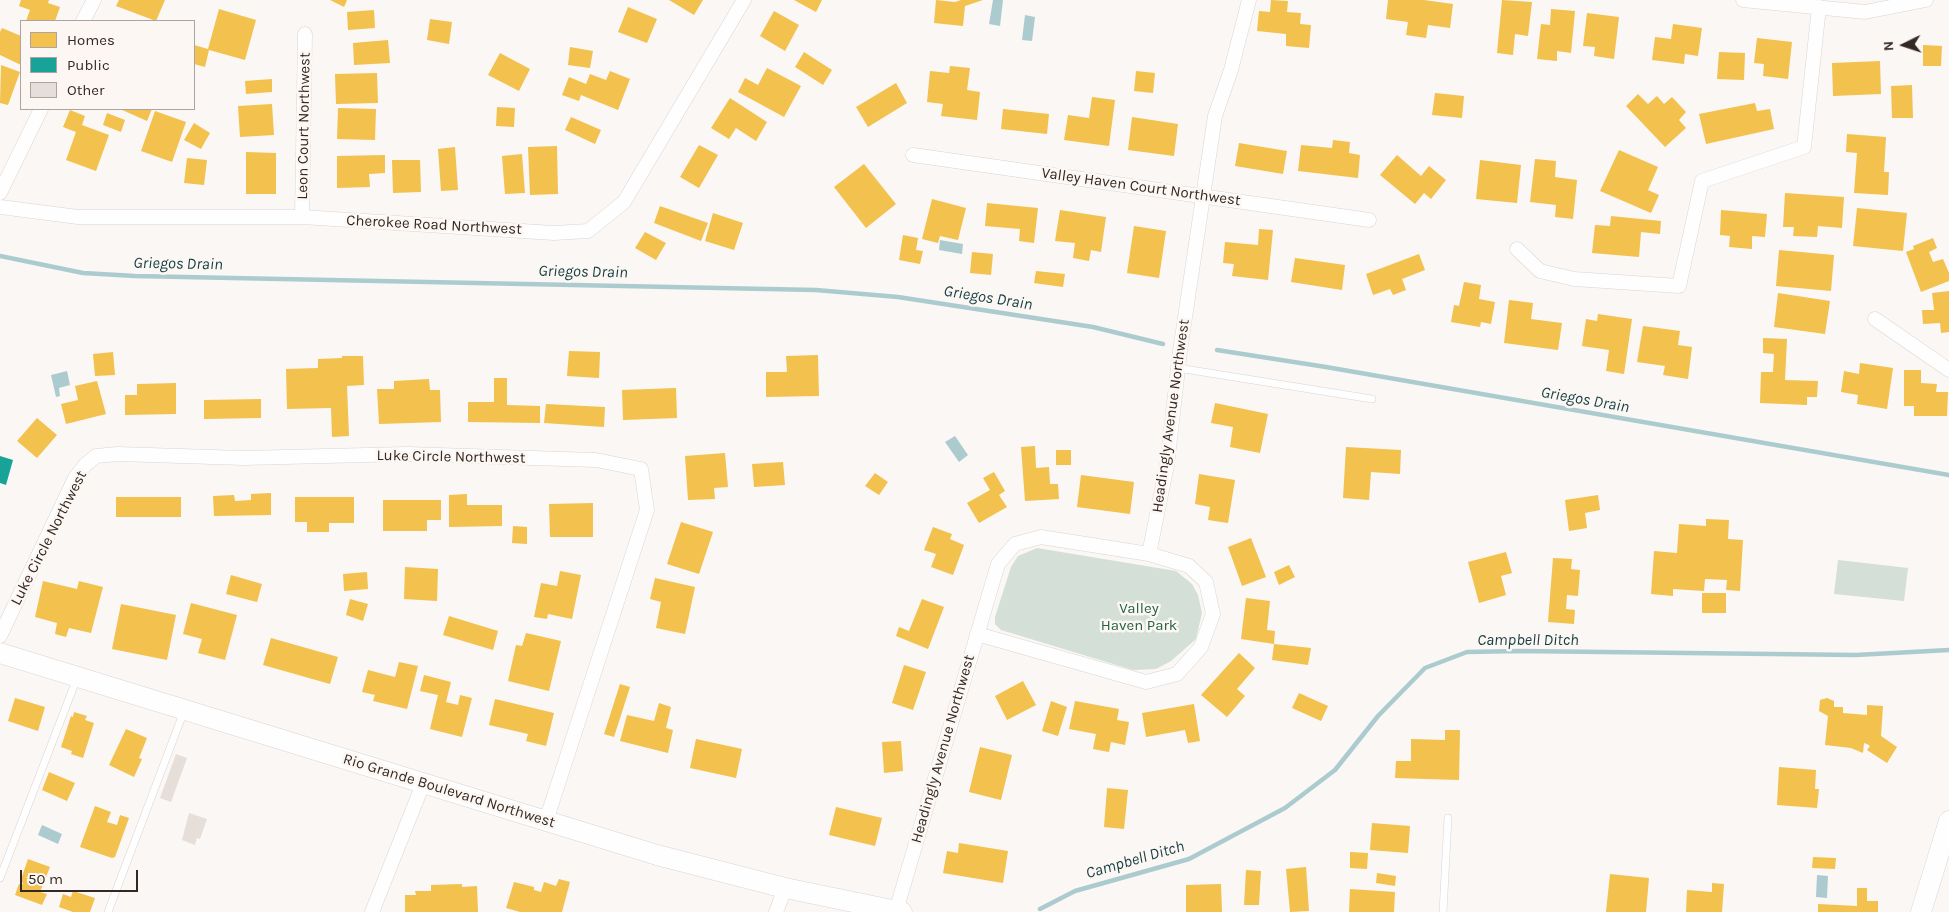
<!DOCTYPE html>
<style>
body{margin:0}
#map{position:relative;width:1949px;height:912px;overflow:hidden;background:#faf7f5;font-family:Karla,sans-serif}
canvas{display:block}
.legend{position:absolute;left:20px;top:20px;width:175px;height:90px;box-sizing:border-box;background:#fcf7f3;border:1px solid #aca4a0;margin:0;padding:6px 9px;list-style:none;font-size:15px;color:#332823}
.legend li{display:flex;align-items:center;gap:10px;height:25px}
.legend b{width:25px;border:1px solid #aca4a0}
.north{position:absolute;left:1879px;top:20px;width:50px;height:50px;-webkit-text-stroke:4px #fcf7f3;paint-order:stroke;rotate:266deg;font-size:14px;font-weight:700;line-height:20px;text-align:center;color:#332823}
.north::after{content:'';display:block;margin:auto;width:18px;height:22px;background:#332823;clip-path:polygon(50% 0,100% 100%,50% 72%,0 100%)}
.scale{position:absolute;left:20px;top:870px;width:118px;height:22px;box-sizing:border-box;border:2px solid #332823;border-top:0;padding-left:6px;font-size:15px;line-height:18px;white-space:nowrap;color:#332823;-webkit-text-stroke:4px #fcf7f3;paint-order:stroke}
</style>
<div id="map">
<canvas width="1949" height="912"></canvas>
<ul class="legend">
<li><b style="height:14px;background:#f2c14e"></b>Homes</li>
<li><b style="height:14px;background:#17a398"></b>Public</li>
<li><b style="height:14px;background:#e6ded9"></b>Other</li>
</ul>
<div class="north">N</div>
<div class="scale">50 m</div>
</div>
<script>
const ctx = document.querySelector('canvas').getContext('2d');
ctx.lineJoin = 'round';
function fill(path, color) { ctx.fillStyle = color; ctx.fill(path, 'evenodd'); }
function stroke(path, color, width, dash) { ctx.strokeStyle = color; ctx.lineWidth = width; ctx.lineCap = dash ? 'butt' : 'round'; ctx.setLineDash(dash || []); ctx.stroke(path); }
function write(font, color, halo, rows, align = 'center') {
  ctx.font = font + ' Karla,sans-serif'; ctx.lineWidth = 5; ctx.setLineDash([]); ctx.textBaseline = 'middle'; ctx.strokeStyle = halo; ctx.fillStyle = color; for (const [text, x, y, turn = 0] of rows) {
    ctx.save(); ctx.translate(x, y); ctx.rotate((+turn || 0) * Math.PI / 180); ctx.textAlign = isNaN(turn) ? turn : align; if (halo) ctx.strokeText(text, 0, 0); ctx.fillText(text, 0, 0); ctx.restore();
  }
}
fill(new Path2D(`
 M1037 548 1176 571 1192 584 1198 595 1202 613 1196 639 1171 661 1156 669 1133 670 1001 630 995 624V617L1011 567 1018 556Z
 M1838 560 1908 568 1904 601 1834 594Z`), '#d3dfd7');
fill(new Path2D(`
 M993 0H1003L1000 26 989 24Z
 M1025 15 1035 17 1032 41 1022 40Z
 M940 240 963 244 962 254 939 250Z
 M67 371 70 385 59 388 60 396 56 397 51 375Z
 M955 436 968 455 959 462 945 442Z
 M42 825 62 834 58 844 38 835Z
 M1817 875 1828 876 1827 898 1816 897Z`), '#accbcf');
fill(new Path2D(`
 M21 0H49L48 3 60 7 55 21H26L30 10 19 6Z
 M119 0H165L156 21 116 6Z
 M330 0H347L344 7Z
 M669 0H703L694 15Z
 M794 0H822L816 12Z
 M936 0 955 2 961 0H983L965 6 963 26 934 23Z
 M1271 0 1288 1 1287 12 1301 13 1300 24 1311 25 1309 48 1286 46V34L1257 31 1259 11 1270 12Z
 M1388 0H1424L1453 4 1450 28 1428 25 1426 38 1406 35 1408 22 1386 19Z
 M1502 0 1532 2 1528 36 1515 34 1513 55 1497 53Z
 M628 7 657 19 647 43 618 32Z
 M219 9 256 20 245 60 209 50 205 67 194 64V45L208 49Z
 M1551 9 1575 11 1571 53 1557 51V61L1537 59 1541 24 1550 25Z
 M374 10 375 28 348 30 347 12Z
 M774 11 799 25 785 51 760 36Z
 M1587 13 1619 17 1614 59 1594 56 1595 47 1583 46Z
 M430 19 452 22 449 44 427 40Z
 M1673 24 1702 28 1698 56 1685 54 1684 64 1652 60 1655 37 1671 39Z
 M2 28 21 36V65L0 55V32Z
 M1757 38 1792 42 1788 79 1763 76 1764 64 1754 63Z
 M388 40 390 63 354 65 353 43Z
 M1923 45 1942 46 1941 66H1923Z
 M570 47 593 51 590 68 568 65Z
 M804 52 832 70 823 85 795 67Z
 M1719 52 1745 53 1744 80 1717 79Z
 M500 53 530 69 519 91 488 75Z
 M1880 61 1881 94 1833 96 1832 63Z
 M1 65 20 72 8 105 0 103Z
 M950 66 970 68 967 90 980 92 977 120 941 116 943 104 927 102 930 71 949 73Z
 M767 68 801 86 784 117 738 92 745 78 758 85Z
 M610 71 630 79 618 110 581 95 579 101 562 95 569 77 586 84 590 74 606 80Z
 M1136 71 1155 73 1153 93 1134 91Z
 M377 73 378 103 336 104 335 74Z
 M272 79V92L246 94 245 81Z
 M896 83 907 103 868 127 856 107Z
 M1912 85 1913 118H1892L1891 86Z
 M1435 93 1464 96 1462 118 1432 115Z
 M1638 94 1648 104 1657 96 1664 104 1672 97 1686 112 1679 120 1686 128 1665 147 1626 106Z
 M1092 97 1115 100 1109 146 1064 140 1068 115 1089 118Z
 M730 98 767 122 756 141 736 128 729 139 711 128Z
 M1755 103 1757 111 1770 109 1774 129 1706 144 1699 114Z
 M272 104 274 135 240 137 238 106Z
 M497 107 515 108 514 127 496 126Z
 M338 108 376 109 375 140 337 139Z
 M120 109H152L147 121Z
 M1003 109 1049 114 1047 134 1001 129Z
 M70 110 85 116 82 125 109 135 96 171 66 160 76 132 63 127Z
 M155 111 186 122 172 162 141 151Z
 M107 113 125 120 121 132 103 125Z
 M571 117 601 130 595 144 565 130Z
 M1132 117 1178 124 1174 156 1128 150Z
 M194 123 210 133 201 149 184 140Z
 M1847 134 1886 137 1884 172H1889L1888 195 1854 193 1857 153 1846 152Z
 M1333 140 1350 142 1349 153 1360 155 1358 178 1298 171 1301 145 1332 148Z
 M1239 143 1287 151 1283 174 1235 166Z
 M699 145 718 155 699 188 680 177Z
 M557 146 558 194 530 195 528 147Z
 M455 147 458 190 441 191 438 149Z
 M1619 150 1658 167 1648 190 1659 195 1651 213 1600 191Z
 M246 152 276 153V194H246Z
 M522 154 525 193 505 194 502 156Z
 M385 155V173L369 174 370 187 337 188V156Z
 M1397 155 1421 176 1429 166 1446 180 1431 199 1424 193 1415 204 1380 175Z
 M187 158 207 160 204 185 184 183Z
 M1535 159 1556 161 1555 177 1577 180 1573 219 1555 217 1556 205 1530 202Z
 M392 160H420L421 192 393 193Z
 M1480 160 1521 165 1517 203 1476 199Z
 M864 164 896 204 866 228 834 187Z
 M1785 193 1844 197 1842 228 1818 226 1817 237 1793 236 1794 227H1783Z
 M932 199 966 208 958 240 940 236 938 243 922 239Z
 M987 203 1038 208 1034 243 1019 241 1020 229 985 226Z
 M660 206 708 223 701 241 654 223Z
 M1857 208 1907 213 1903 251 1853 246Z
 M1060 210 1106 217 1101 252 1091 250 1089 261 1073 258 1075 243 1055 241Z
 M1721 210 1767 214 1765 237 1752 236V249L1729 247 1730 236 1720 235Z
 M713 213 743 223 734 250 705 241Z
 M1611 216 1661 221 1660 234 1641 232 1639 257 1592 253 1595 225 1610 226Z
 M1134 226 1166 231 1159 278 1127 273Z
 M1259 229 1273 230 1268 280 1232 276 1234 264 1223 263 1225 242 1258 245Z
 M645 232 666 243 656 260 635 248Z
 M903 235 918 238 916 250 923 251 920 264 899 260Z
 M1933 238 1937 248 1929 252 1933 262 1943 259 1949 273V281L1921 292 1906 252 1914 249 1913 246Z
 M1779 250 1834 255 1831 291 1776 286Z
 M972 252 993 254 991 275 970 273Z
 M1419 254 1425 270 1402 279 1406 290 1393 295 1390 289 1373 295 1366 274Z
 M1295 258 1345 265 1342 290 1291 282Z
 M1036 271 1065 274 1063 287 1034 283Z
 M1464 282 1481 285 1479 299 1495 302 1491 324 1481 322 1480 327 1451 322 1454 305 1459 306Z
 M1949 291V332L1941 333 1940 323 1923 324 1922 310H1934L1932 293Z
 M1778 293 1830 301 1825 334 1774 327Z
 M1509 300 1533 303 1531 319 1562 323 1558 350 1504 343Z
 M1598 314 1632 319 1624 374 1606 371 1609 350 1582 346 1586 319 1597 321Z
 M1643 326 1680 331 1678 345 1692 347 1688 379 1663 375 1665 366 1637 362Z
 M1763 338 1787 339 1785 380 1818 381 1817 397H1807V405L1760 403 1761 372H1773L1774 354 1763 353Z
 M569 351 600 352 599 378 567 376Z
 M113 352 115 375 95 376 93 354Z
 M818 355 819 396 766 397V372H787L786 356Z
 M342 356H363L364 385 347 386 349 436 332 437 331 408 287 409 286 369 318 368V359L342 358Z
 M1860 363 1893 368 1887 409 1857 404 1858 395 1841 392 1844 371 1859 374Z
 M1904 370H1921V383L1937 384 1936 392H1948L1947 416H1914V406H1904Z
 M494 378H507V405L540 406V423L468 422V402H494Z
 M429 379 430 390H440L441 422 379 424 377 389H394V381Z
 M97 381 106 414 66 424 61 404 78 400 75 386Z
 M176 383V414L125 415V395H137V384Z
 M676 388 677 418 623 420 622 390Z
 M261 399V418L204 419V400Z
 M1215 403 1268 414 1260 453 1230 447 1233 427 1211 423Z
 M546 404 605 407 604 427 544 423Z
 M37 418 57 435 37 458 17 441Z
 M1035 446 1036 468 1049 467 1050 484H1058L1059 499 1025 501 1021 447Z
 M1346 447 1401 450 1400 474 1371 472 1369 500 1343 498Z
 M1056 450H1071V465H1056Z
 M725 453 728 487 714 488 715 499 688 500 685 456Z
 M783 462 785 485 754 487 752 464Z
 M994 472 1005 491 999 495 1007 507 979 523 967 503 990 490 983 478Z
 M875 473 888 482 879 495 865 486Z
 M1199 474 1235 480 1228 523 1208 520 1210 507 1195 504Z
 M1081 475 1134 482 1130 514 1077 507Z
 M271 493V515L214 516 213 496 234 495 235 501 251 500V494Z
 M467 494V505H502V526L449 527V495Z
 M1598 495 1600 510 1585 513 1587 528 1569 531 1565 500Z
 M116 497H181V517H116Z
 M295 497H354V523H329V532H307V522H295Z
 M383 500H441V520H427V531H383Z
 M593 503V537H550L549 504Z
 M1706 519 1729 520 1728 539 1743 540 1740 591 1726 590 1727 580 1705 579 1704 591 1673 589V596L1651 594 1654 551 1677 553 1679 524 1706 526Z
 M681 522 713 532 699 574 667 564Z
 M513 526 527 527V544L512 543Z
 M933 527 952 534 950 539 964 545 953 575 931 567 936 554 924 550Z
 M1251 538 1266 577 1242 586 1228 547Z
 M1506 552 1512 573 1501 576 1506 595 1479 603 1468 562Z
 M1553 558 1572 559 1571 569 1580 570 1578 596 1567 595 1566 609 1575 610 1574 624 1548 622Z
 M1289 565 1295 577 1279 585 1274 572Z
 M405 567 438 569 437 601 404 599Z
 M560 571 581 575 572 619 548 614 547 619 534 617 541 583 557 586Z
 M367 572 368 589 344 591 343 574Z
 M231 575 262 584 257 602 226 594Z
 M655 578 695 587 685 634 656 628 661 602 650 599Z
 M43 581 77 589 79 581 103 587 91 633 69 628 66 637 55 634 57 623 35 617Z
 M1702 593H1726V613H1702Z
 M1246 598 1270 601 1267 630 1275 631 1274 644 1311 648 1308 665 1272 660 1274 644 1241 639Z
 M350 599 368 604 363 621 346 615Z
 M922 599 944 607 928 649 896 636 899 627 909 631Z
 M191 603 237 615 225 660 198 653 202 639 183 634Z
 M121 604 176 615 167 660 112 649Z
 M449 616 498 631 493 650 443 635Z
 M526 633 561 641 549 691 508 681 516 645 522 646Z
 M271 638 338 657 330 684 263 665Z
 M1239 653 1255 668 1237 689 1245 696 1227 717 1201 695Z
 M399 662 418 666 407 709 373 701 375 695 362 692 368 670 395 677Z
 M904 665 926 672 913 710 892 703Z
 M424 675 451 682 446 702 458 705 460 695 472 698 462 737 430 729 438 695 420 691Z
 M1023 681 1036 705 1007 720 995 696Z
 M620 684 630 687 614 737 604 734Z
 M1299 693 1328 706 1321 721 1292 708Z
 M15 698 45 707 38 731 8 721Z
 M1827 698 1834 701V707H1843V713L1867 715V705L1883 706 1881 736 1897 747 1887 763 1867 750 1870 746 1867 744 1864 743 1863 753 1851 748 1825 745 1828 716 1819 711 1820 700Z
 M495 699 554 713 546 746 526 741 528 734 489 725Z
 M1051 701 1067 707 1058 736 1042 731Z
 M1075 701 1119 709 1117 720 1129 722 1125 745 1111 742 1109 752 1093 749 1096 734 1069 729Z
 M659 703 671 707 666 728 673 730 668 753 620 741 627 715 654 721Z
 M1194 704 1200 741 1188 743 1185 730 1146 737 1142 713Z
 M74 712 87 716 85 720 94 723 83 758 71 754 72 751 61 747 71 716 73 717Z
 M126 729 147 738 139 758 142 759 134 777 109 765Z
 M1445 730H1460L1459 780 1395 778 1396 761H1411V739L1445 740Z
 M696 739 742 749 736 778 690 768Z
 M901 741 903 771 884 773 882 742Z
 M980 747 1012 755 1001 800 969 792Z
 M1779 767 1816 770 1815 789H1819L1817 808 1777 805Z
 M49 772 75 783 67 801 42 790Z
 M1107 788 1128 790 1124 829 1104 827Z
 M95 806 111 812 107 822 117 825 120 815 129 818 115 857 112 858 80 847Z
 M836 807 882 818 875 846 829 835Z
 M1372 823 1410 826 1408 853 1370 850Z
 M959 843 1008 851 1003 883 943 873 947 851 958 853Z
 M1350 852 1368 853 1367 869 1350 868Z
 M1813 857 1836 858 1835 869 1812 868Z
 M28 859 50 867 40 892 47 894 42 905 15 895 19 884 22 885 23 883 20 882Z
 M1306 867 1309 911 1290 912 1286 869Z
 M1246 870 1261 871 1259 905H1244Z
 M1377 873 1396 876 1395 886 1376 883Z
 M1610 874 1649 878 1646 912H1606Z
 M559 879 570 882 562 912H520L506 908 514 882 534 887V890L541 892 544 882 556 886Z
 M1712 883 1724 884 1722 912H1686L1687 890 1712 892Z
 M462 884V887L477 886 478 912H405V895H416L415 891H431V885Z
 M1221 884 1222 912H1186V885Z
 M1857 888H1867V901H1878V912H1818V904L1857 906Z
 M1350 889 1395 892 1394 912H1349Z
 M73 891 95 898 90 912H73L59 907 63 894 71 897Z`), '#f2c14e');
fill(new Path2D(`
 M0 456 13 460 6 485 0 483Z`), '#17a398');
stroke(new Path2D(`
 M0 256 83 273 135 276 816 290 898 297 1093 327 1163 344
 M1217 350 1326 367 1949 475
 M1040 909 1075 891 1189 859 1285 808 1335 770 1378 716 1425 668 1467 652 1519 651 1856 655 1949 650`), '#accbcf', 4.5);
fill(new Path2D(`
 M176 754 187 758 171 802 160 798Z
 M189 813 207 819 200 839 197 838 195 845 182 840Z`), '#e6ded9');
const service = new Path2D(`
 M1178 368 1372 399
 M0 878 77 678
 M108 912 184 711
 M1443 912 1448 818`);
const minor = new Path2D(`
 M1743 0 1865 12 1926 0
 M83 21 94 0
 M913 155 1369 220
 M0 193 41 109
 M0 207 78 217H302L554 233 588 231 624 202 744 0
 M302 217 305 34
 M1517 249 1540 271 1574 279 1679 286 1702 181 1804 147 1819 7
 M1875 319 1949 370
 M1149 554 1167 465 1180 351 1215 116 1231 70 1249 0
 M0 636 75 478 85 465 96 456 118 454 244 458 407 454 596 460 641 469 647 510 546 821
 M896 911 998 564 1015 544 1041 537 1149 554 1189 566 1206 582 1213 614 1201 647 1177 674 1146 682 977 634
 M372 912 423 784
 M776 912 785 888`);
const secondary = new Path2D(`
 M0 653 657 855 785 888 902 912
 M1921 912 1949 821`);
stroke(service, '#dbd4d1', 8);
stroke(minor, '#dbd4d1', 15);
stroke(secondary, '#dbd4d1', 21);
stroke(service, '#fefefe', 7);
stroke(minor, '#fefefe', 14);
stroke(secondary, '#fefefe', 20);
write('15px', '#332823', '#fcf7f3', [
 ["Leon Court Northwest",304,126,-89],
 ["Valley Haven Court Northwest",1141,187,8],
 ["Cherokee Road Northwest",434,225,3],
 ["Headingly Avenue Northwest",1171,416,-82],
 ["Luke Circle Northwest",451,457,1],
 ["Luke Circle Northwest",49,538,-63],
 ["Headingly Avenue Northwest",943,749,-74],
 ["Rio Grande Boulevard Northwest",449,791,17]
]);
write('15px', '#236247', '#fcf7f3', [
 ["Valley",1139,609],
 ["Haven Park",1139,626]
]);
write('italic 16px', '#123d43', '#fcf7f3', [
 ["Griegos Drain",178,264,1],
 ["Griegos Drain",583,272,1],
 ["Griegos Drain",988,298,9],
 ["Griegos Drain",1585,400,10],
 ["Campbell Ditch",1528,640],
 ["Campbell Ditch",1135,860,-16]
]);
</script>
